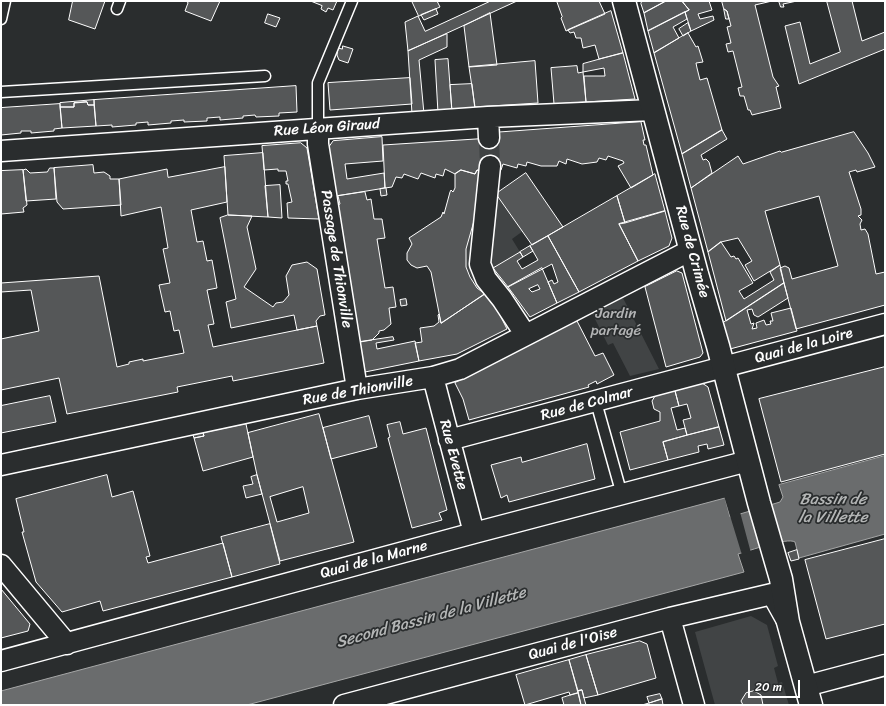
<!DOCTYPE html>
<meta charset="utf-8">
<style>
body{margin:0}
#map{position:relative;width:886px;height:706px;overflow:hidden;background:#2a2d2e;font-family:Sriracha,sans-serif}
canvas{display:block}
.frame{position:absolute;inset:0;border:2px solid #fff;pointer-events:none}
.scale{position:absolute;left:748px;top:680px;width:52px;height:18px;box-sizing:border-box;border:2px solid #fff;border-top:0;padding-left:5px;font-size:12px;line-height:14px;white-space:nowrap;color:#fff;-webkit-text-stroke:3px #2a2d2e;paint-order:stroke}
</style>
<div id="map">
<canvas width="886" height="706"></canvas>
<div class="frame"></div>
<div class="scale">20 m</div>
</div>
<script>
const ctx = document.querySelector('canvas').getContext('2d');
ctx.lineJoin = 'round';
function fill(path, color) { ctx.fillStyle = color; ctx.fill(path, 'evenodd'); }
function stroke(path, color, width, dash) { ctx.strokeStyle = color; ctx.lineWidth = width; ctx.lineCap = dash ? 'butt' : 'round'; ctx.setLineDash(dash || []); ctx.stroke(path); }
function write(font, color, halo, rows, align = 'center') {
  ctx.font = font + ' Sriracha,sans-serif'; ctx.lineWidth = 3.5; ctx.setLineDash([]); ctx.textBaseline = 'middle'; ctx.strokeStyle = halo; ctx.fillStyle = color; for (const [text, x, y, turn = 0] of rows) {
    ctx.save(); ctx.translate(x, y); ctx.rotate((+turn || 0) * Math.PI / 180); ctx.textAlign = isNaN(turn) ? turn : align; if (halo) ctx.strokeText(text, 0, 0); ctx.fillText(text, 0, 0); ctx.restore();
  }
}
fill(new Path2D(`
 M485 169 500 175 494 193 523 231 512 239 520 252 493 268 530 317 507 329 494 304 477 288 466 267V249Z
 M623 298 659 369 630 376 613 343 608 345 592 313Z
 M751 616 767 625 778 666 774 668 778 683 782 682 789 705H715L695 632Z`), '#414445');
const water = new Path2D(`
 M885 456V534L799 558 795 542C787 537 749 551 738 554L744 572 247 705H1V691L725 498 730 517 780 502 783 497 779 485Z`);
fill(water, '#6a6c6d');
stroke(water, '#a6a7a7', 1);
fill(new Path2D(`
 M724 496 726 497 731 514 740 512 751 553 742 555Z`), '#2a2d2e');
const building = new Path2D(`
 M73 1H105L95 29 69 20Z
 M186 1H220L211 21 185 11 188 3Z
 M311 1H337L333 10 328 8 326 12 321 9 322 6Z
 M412 1H437L440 7 419 16Z
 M491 1H517L408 51 405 22 418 16 425 31Z
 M557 1H599L605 14 566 31 561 18 562 17Z
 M642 1H666L644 13 641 4Z
 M666 1H682L689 10 648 31 644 13Z
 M682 1H709L712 10 698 14 700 19 713 16 714 20 691 31 685 12 689 10Z
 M722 1H772L755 5 773 77 779 86 776 87 781 108 752 115 750 110H748L744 96H740L738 88 742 87 733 51 728 52 726 44 731 43 727 27 731 26 727 11 724 9Z
 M779 1H797L783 4 784 7H781Z
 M827 1H852L862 41 885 32V49L799 84 785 26 800 22 810 64 840 52Z
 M436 9 438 14 424 20 421 15Z
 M724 9 727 11 729 19H726Z
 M611 11 623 53 599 59 595 45 583 48 581 38H576L574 32 570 33 568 30Z
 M685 12 687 19 673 27 679 38 654 53 648 31Z
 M490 13 497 65 469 67 464 26Z
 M268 14 280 18 276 27 265 23Z
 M688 23 691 31 683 36 679 29Z
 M688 33 696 47 698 46 703 62 696 63 697 68 700 80 707 78 722 130 682 154 654 53Z
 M447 34V47L419 60 424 114H412L408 51Z
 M343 46 353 49 348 63 339 60 337 55 338 48 342 49Z
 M623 53 635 99 586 102 584 76H605L604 68 583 72V64Z
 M448 59 452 112 438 113 435 60Z
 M535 61 538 103 475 107 469 67Z
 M577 66 578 73 583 72 586 102 554 104 551 68Z
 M410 78 412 104 330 110 328 83Z
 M472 84 475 110 452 112 450 85Z
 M296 86 297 112 279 113V116L256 117 255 115 243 116V118L220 120V117L207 118V121L184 122V120L171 121V123L148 125V122L136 123V125L112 127V125L96 126 94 100Z
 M94 100V105H88L87 102 74 103V107H60V103Z
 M87 102 88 105H94L96 126 62 128 60 107H74V103Z
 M60 104 62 128 54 129V131L31 133V131H21V133L1 135V108Z
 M641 122 645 140H643L644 145H646L653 175 631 188 618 166 624 163 623 161 608 156 606 160 599 158 597 162 582 164 567 159 566 164 559 161 557 166H541L527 162 526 166 518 164 517 168 503 164 501 170 487 165 484 172 477 170 475 174 461 170 455 174 445 169 443 176 436 174 435 178 421 173 418 179 404 174 402 178 396 177 392 187 385 188 383 145 491 138V133Z
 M722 130 727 139 701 155 703 160 706 159 709 162 712 173 691 188 682 154Z
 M854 132 868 153 875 167 857 172 856 170 849 172 861 209V215L858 216 862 220 860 224 861 230 865 229 868 234 876 274 885 272V305L796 329 780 268 785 266 789 268 792 279 838 266 819 196 765 211 780 265 754 281 745 265 752 261 738 238 721 242 708 252 691 188 738 156 743 164 780 151 781 152Z
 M382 137 383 161 345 164 347 179 384 173 385 188 336 196 328 148 333 141Z
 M301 143 307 148 319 219 288 218 287 203 292 202 288 184H286V181H288L286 171H278V169L264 170 262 146Z
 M263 153 268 217 228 215 224 156Z
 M93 165 94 173 104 172 110 176V179H119L121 205 63 209 57 202 54 168Z
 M225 167 227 202 191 210 197 242 203 241 207 261 212 260 217 288 207 290 214 324 208 325 213 347 317 326 324 363 233 381 232 376 177 387 178 392 67 414 59 378 1 390V339L39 331 31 290 1 292V283L99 276 117 367 129 364V362L143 359V361L184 353 179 330 174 331 170 311 165 312 159 285 170 283 163 249 168 248 161 207 121 216 119 179 167 169 168 177Z
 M50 168H54L56 199 26 201 23 170 26 169 30 173 47 172Z
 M23 170 27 205 23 208 24 212 1 214V171Z
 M461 170 475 174 477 170 484 172 478 207 466 249V267L470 277 477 288 485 294 441 323 431 272 427 266 417 268 411 265 407 260V253L412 244 409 238 441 217 443 212 444 214 450 192 451 190 453 192 455 188V174Z
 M526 173 563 227 532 245 496 194Z
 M655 174 665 211 625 223 617 196Z
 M280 185 282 218 268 217 265 186Z
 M386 188 387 195 381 196 380 189Z
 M365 192 367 200 371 199 374 219H382L385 238 377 239 385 288 393 287 396 307 389 308 391 324 384 330 379 331V333L372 340 360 342 338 205 340 204 338 196Z
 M617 196 625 223 619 224 638 261 579 292 548 236Z
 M665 211 672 238 669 246 638 261 619 224Z
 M228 215 252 216 247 227 256 269 244 287 273 307 276 303 283 302 289 295 286 276 292 265 307 262 317 269 325 315 320 316 316 321 317 326 297 330 294 315 231 328 226 302 236 299 220 218Z
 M548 236 579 292 557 303 548 282 552 280 554 284 558 282 552 264 508 287 493 268 520 252 523 257 517 261 522 269 538 260 530 246Z
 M721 242 731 257 734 256 736 259 738 258 753 283 739 291 744 299 774 280 770 272 780 265 784 283 726 321 708 252Z
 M530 246 533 251 523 257 520 252Z
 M542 268 557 303 530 317 508 287ZM538 285 540 289 532 292 529 289Z
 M677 271 682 273 703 353 700 357 666 367 645 287Z
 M784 283 788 298 758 317 754 315 752 309 747 310 751 324 754 323 752 329 757 328 756 323 764 320 766 325 771 324 770 321H773L771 313 791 308 797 331 730 349 723 323Z
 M485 294 499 313 507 329 457 354 419 361 415 343 422 342 420 328 434 326 439 322 438 315 439 314 441 323Z
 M406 299 407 305 401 306 400 300Z
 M577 321 595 356 603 353 614 375 597 384 596 381 588 385 589 387 469 420 463 399 455 383Z
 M393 337 394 340 376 343 377 349 415 341 419 361 365 372 360 342Z
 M885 367V454L781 482 759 399Z
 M702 383 708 387 719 427 687 435 683 420 691 418 687 404 679 406 675 391Z
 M675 391 679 406 671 408 677 430 685 428 687 435 663 442 668 460 630 470 620 432 660 421V412L654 409 652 401 655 396Z
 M50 396 56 422 1 433V406Z
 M319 414 354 542 280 561 257 475 248 433ZM303 487 309 513 277 522 270 497Z
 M369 416 377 447 331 459 323 428Z
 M400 422 403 434 426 428 447 510 439 513 442 520 412 528 388 438 390 437 387 425Z
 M246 424 253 457 203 471 194 438 204 436 203 433Z
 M719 427 724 445 708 449 707 444 698 446 699 452 668 460 663 442Z
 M203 433 204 436 194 438 193 435Z
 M587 444 595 479 509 502 507 495 501 498 491 465 521 457 522 462Z
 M107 475 112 497 133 491 150 556 146 557 148 563 223 543 232 577 103 611 100 601 62 612 36 582 22 532H24L16 499Z
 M257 475 262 494 246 498 243 486 253 484 251 477Z
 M270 524 280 564 232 577 221 537Z
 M885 539V624L826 639 805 560Z
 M797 550 799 559 791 561 788 553Z
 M1 589 30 624 28 631 1 638Z
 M640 641 647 644 656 678 598 695 586 655Z
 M586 655 598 695 584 698 582 690 578 691 569 660Z
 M569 660 578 693 570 695 569 692 525 705 516 675Z
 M582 690 584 698 586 705H581L578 691Z
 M754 691 761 695 763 705H743L741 701 746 693Z
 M578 693 581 705H564L562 698Z
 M660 694 662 699 649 703 647 697Z
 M662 699 663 705H642L649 703Z`);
fill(building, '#555758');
stroke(building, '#fff', 1);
stroke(new Path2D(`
 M489 138 490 166`), '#3f4243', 20, [20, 10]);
const lane = new Path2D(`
 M117 9 120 1
 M1 19 5 1
 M1 92 265 76
 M318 129V83L352 1
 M596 402 622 495`);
const street = new Path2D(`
 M488 117 489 138
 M318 129V144L357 389
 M1 151 488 117 653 110
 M490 166 480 264 486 279 502 299 525 334
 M433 377 474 533
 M449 440 885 324
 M1 465 357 389 433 377 460 369 691 250
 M1 565 67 644
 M670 618 694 705
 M1 661 474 533 748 461
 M806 686 885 665
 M344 705 670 618 772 594 786 619`);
const secondary = new Path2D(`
 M624 1 697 274 718 346 759 503 781 579 788 622 811 705`);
stroke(lane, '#fff', 13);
stroke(street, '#fff', 23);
stroke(secondary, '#fff', 25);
stroke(lane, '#2a2d2e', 10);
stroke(street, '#2a2d2e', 20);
stroke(secondary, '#2a2d2e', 22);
write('15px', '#fff', '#2a2d2e', [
 ["Rue Léon Giraud",327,128,-4],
 ["Rue de Crimée",692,252,75],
 ["Passage de Thionville",336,259,81],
 ["Quai de la Loire",804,346,-15],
 ["Rue de Thionville",358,391,-10],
 ["Rue de Colmar",587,404,-15],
 ["Rue Evette",453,455,75],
 ["Quai de la Marne",374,560,-15],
 ["Quai de l'Oise",573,644,-15]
]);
write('15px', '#b3b4b5', '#2a2d2e', [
 ["Jardin",616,314],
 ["partagé",616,331]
]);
write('italic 16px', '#b4b6b6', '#2a2d2e', [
 ["Bassin de",833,500],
 ["la Villette",833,518],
 ["Second Bassin de la Villette",431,618,-15]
]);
</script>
